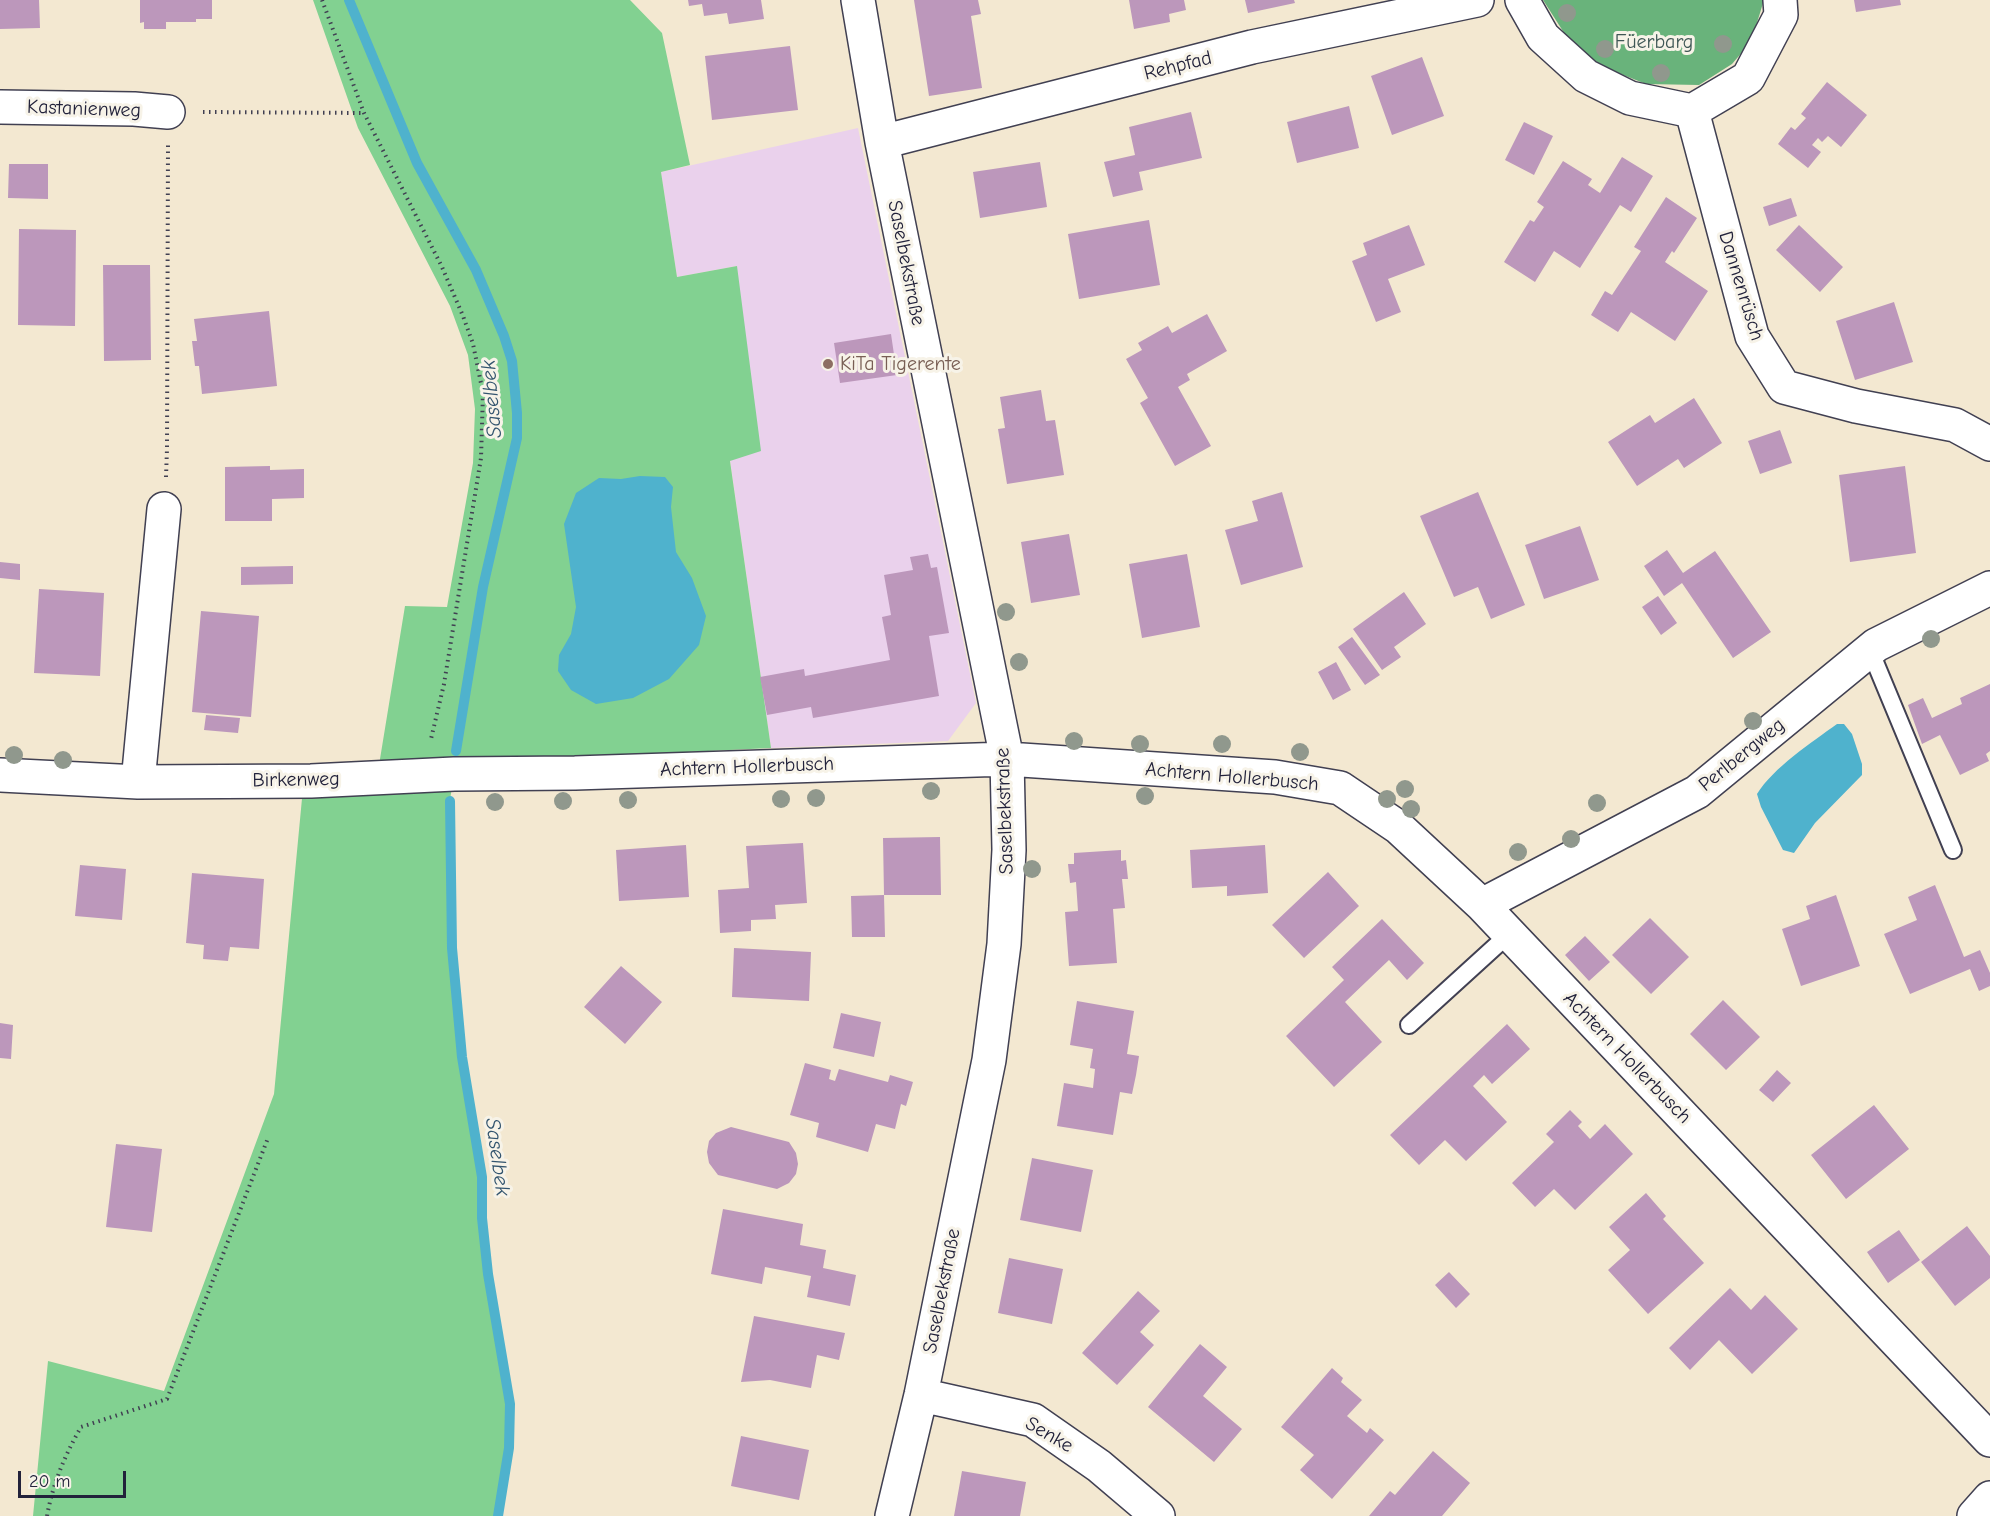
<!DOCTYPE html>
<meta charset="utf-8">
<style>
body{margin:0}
#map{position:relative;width:1990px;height:1516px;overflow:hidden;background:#f3e8d1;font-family:"Comic Neue",sans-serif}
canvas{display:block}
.scale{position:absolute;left:18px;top:1471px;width:108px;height:27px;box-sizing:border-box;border:3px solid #22223b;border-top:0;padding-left:8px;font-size:18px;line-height:21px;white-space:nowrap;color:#22223b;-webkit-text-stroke:4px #f7f3e8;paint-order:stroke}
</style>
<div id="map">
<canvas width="1990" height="1516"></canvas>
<div class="scale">20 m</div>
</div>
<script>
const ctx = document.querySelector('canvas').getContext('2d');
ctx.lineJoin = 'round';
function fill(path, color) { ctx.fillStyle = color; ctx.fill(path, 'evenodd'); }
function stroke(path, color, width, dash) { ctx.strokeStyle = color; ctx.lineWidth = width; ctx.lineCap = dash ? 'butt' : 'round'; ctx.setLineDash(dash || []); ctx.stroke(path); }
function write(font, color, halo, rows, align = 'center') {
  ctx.font = font + ' "Comic Neue",sans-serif'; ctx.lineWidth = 6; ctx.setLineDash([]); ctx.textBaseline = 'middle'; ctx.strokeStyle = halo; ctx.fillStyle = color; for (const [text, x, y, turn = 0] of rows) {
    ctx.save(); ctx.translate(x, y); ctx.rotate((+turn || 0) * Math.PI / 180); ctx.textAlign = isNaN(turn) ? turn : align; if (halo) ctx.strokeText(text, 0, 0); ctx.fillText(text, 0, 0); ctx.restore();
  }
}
fill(new Path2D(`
 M858 128 976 703 948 741 771 748 730 460 737 266 677 277 661 172Z`), '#ead1ec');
fill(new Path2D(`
 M313 0H630L662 33 690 165 661 172 677 277 737 266 761 451 730 461 771 748 455 763 450 801 452 948 462 1057 482 1177V1218L488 1274 510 1404 509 1448 498 1516H33L48 1361 164 1391 274 1094 303 788H382L380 759 405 606 447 607 473 463 475 409 468 355 450 306 358 128Z`), '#82d191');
fill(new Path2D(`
 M1543 0H1764L1751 42 1732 64 1699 85 1646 84 1603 67 1568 39Z`), '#69b37b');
fill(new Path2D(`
 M640 476 665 477 673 487 671 507 676 552 692 578 706 616 699 645 669 679 633 698 596 704 571 690 558 671 559 655 571 634 576 607 564 524 576 493 599 478 621 479Z
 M1837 724H1844L1852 734 1862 764V775L1815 823 1794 853 1783 850 1761 807 1757 794C1773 768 1812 742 1837 724Z`), '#4fb2cd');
stroke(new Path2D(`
 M349 0 417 163 476 270 504 336 512 361 517 413V438L483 587 456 751
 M450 801 452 948 462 1057 482 1177V1218L488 1274 510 1404 509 1448 498 1516`), '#4fb2cd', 10);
fill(new Path2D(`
 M0 0H39L40 28 0 29Z
 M140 0H212V19H196V22H166V29H144V22L140 23Z
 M688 0H761L764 19 729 24 727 13 704 16 702 4 689 6Z
 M914 0H978L981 14 971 16 982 88 929 96Z
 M1129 0H1184L1186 10 1169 14 1170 22 1134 29Z
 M1245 0H1294L1295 3 1248 13Z
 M1854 0H1900L1901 5 1856 12Z
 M790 46 798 110 712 120 705 56Z
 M1422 57 1444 116 1392 135 1371 76Z
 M1827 82 1867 115 1841 147 1828 136 1822 142 1818 138 1812 145 1821 152 1808 168 1778 144 1791 127 1795 130 1806 118 1801 114Z
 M1349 106 1359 148 1297 163 1287 122Z
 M1191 112 1202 158 1139 172 1143 190 1113 197 1104 162 1135 155 1129 127Z
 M1524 122 1553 136 1534 175 1505 160Z
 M1622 157 1653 176 1631 212 1620 205 1580 268 1554 251 1535 282 1504 262 1530 220 1534 222 1544 207 1537 202 1563 161 1592 179 1588 185 1600 193Z
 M1040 162 1047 207 980 218 973 172Z
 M9 164H48V199L8 198Z
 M1666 197 1697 218 1674 253 1672 251 1665 262 1708 291 1675 341 1631 312 1618 332 1591 315 1605 291 1612 295 1641 251 1634 247Z
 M1791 198 1797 216 1769 226 1763 207Z
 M1149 220 1160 285 1079 299 1068 234Z
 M1409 225 1425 265 1388 279 1401 312 1376 322 1352 261 1367 255 1363 243Z
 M1799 225 1843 267 1820 292 1776 250Z
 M19 229 76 230 75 326 18 325Z
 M103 265H150L151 360 104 361Z
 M1894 302 1913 362 1855 380 1836 321Z
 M269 311 277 386 202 394 199 366H195L192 341H197L194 319Z
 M1207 314 1227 351 1187 374 1190 380 1178 387 1211 446 1175 466 1140 403 1148 398 1126 359 1142 350 1138 343 1168 326 1172 333Z
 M891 334 897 375 840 383 834 343Z
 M1041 390 1046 421 1055 420 1064 475 1007 484 998 429 1005 428 1000 397Z
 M1694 398 1722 443 1684 468 1678 459 1637 486 1608 442 1650 415 1655 423Z
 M1780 430 1792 463 1760 474 1748 441Z
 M270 466V470L304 469V498L272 499V521H225V467Z
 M1905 466 1916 553 1850 562 1839 475Z
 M1282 492 1303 567 1241 585 1225 530 1258 521 1252 501Z
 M1478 492 1525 605 1491 619 1478 587 1454 597 1420 516Z
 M1580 526 1599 580 1544 599 1525 545Z
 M1069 534 1080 595 1031 603 1021 542Z
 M1667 550 1683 573 1715 551 1771 632 1733 658 1682 583 1664 596 1644 566Z
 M928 554 931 568 937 567 949 633 929 636 939 696 813 718 811 707 767 715 760 677 804 669 805 676 890 660 882 617 891 615 884 575 913 570 910 557Z
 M1187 554 1200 627 1142 638 1129 564Z
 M0 562 20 564V580L0 578Z
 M293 566V584L241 585V567Z
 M39 589 104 593 100 676 34 673Z
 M1404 592 1426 624 1394 647 1401 657 1382 670 1353 629Z
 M1658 596 1677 623 1661 635 1642 607Z
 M201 611 259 616 251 717 192 712Z
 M1352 637 1380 675 1365 685 1338 647Z
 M1336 662 1351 690 1333 700 1318 672Z
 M1990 684V751L1986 754 1989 761 1960 775 1940 735 1922 744 1908 705 1923 698 1932 718 1962 704 1960 698Z
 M206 715 240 718 238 733 204 730Z
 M940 837 941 895H884L885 937H852L851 896 884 895 883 838Z
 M803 843 807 903 775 905 776 919 751 920V931L720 933 718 890 749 888 746 846Z
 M686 845 689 897 619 901 616 850Z
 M1265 845 1268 893 1227 896V886L1192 888 1190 850Z
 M1121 850V861L1126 860 1128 879H1122L1125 908 1113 909 1117 963 1069 966 1065 912 1078 911 1076 882 1070 883 1068 864H1074V853Z
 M80 865 126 869 122 920 75 916Z
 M1328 872 1359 906 1304 958 1272 925Z
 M192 873 264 879 259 949 230 947 228 961 203 959 204 945 186 943Z
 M1935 885 1964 957 1980 950 1990 973V986L1979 991 1970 969 1910 994 1884 934 1917 920 1908 897Z
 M1836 895 1860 966 1801 986 1782 929 1810 919 1806 906Z
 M1650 918 1689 957 1651 994 1612 955Z
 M1382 919 1424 963 1407 980 1389 960 1345 1002 1382 1042 1334 1087 1286 1036 1344 980 1332 967Z
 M1585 936 1610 962 1589 981 1565 955Z
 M734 948 811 952 809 1001 732 997Z
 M621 966 662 1002 625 1044 584 1007Z
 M1723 1000 1760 1037 1726 1070 1690 1034Z
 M1077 1001 1134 1011 1127 1054 1139 1056 1136 1075 1132 1094 1120 1092 1113 1135 1057 1126 1064 1083 1093 1088 1095 1069 1090 1068 1093 1049 1070 1045Z
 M841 1013 881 1022 874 1057 833 1048Z
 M0 1023 13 1025 11 1059 0 1058Z
 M1507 1024 1530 1049 1492 1084 1484 1075 1473 1086 1507 1122 1466 1161 1445 1140 1419 1165 1390 1135Z
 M805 1063 831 1070 829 1079 835 1081 839 1069 888 1082 890 1075 913 1082 906 1106 901 1104 895 1129 876 1124 868 1152 816 1137 819 1123 790 1115Z
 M1777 1070 1791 1083 1773 1102 1759 1090Z
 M1874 1105 1909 1149 1846 1199 1811 1155Z
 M1570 1110 1582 1122 1578 1126 1590 1139 1605 1124 1633 1154 1575 1210 1554 1189 1535 1207 1512 1183 1554 1142 1546 1134Z
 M731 1127 789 1142 796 1153 798 1164 796 1174 789 1183 777 1189 718 1175 709 1163 707 1152 709 1141 716 1133Z
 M116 1144 162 1149 152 1232 106 1227Z
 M1032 1158 1093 1170 1081 1232 1020 1220Z
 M1646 1193 1666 1216 1663 1219 1704 1263 1648 1314 1608 1270 1630 1250 1609 1227Z
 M723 1209 803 1224 800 1245 826 1250 823 1268 856 1275 850 1306 807 1297 811 1276 765 1267 762 1284 711 1274Z
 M1967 1226 1990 1256V1278L1955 1306 1921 1262Z
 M1899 1230 1920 1260 1888 1283 1867 1252Z
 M1009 1258 1063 1269 1052 1324 998 1313Z
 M1449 1272 1470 1294 1456 1308 1435 1285Z
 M1730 1288 1751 1310 1765 1295 1798 1329 1752 1374 1719 1340 1690 1370 1669 1348Z
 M1138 1291 1160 1311 1140 1332 1154 1345 1117 1385 1082 1353Z
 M754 1316 845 1333 839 1360 817 1355 811 1388 770 1380 741 1382Z
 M1200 1344 1227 1367 1203 1396 1242 1429 1214 1462 1148 1407Z
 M1332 1368 1343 1378 1341 1382 1362 1400 1347 1416 1367 1433 1370 1428 1384 1440 1332 1499 1300 1470 1314 1455 1281 1427Z
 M741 1436 809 1450 799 1500 731 1486Z
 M1433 1451 1470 1483 1442 1516H1369L1390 1491 1395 1495Z
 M962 1471 1026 1482 1020 1516H954Z`), '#bc97bb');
const service = new Path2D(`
 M1870 650 1953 850
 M1409 1025 1509 934`);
const minor = new Path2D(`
 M858 0 882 142 1007 759 1009 850 1004 944 989 1060 921 1395 892 1516
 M1522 0 1543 37 1586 76 1630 98 1692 111 1748 78 1781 15 1780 0
 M0 107 134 109 168 112
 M1692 111 1752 336 1784 387 1856 406 1955 425 1990 444
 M882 142 1252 47 1477 0
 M0 775 138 782 311 781 454 774 575 773 1007 759 1275 777 1340 788 1398 827 1482 905 1990 1440
 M138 782 164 509
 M1482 905 1697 792 1876 645 1990 588
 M921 1395 1033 1420 1099 1466 1158 1516
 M1974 1516 1990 1498`);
stroke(service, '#414052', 20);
stroke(minor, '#414052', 36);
stroke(new Path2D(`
 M322 0 364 113 442 267 463 316 473 344 483 393 481 458 444 684 431 739
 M203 112 364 113
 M166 477 167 449 168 145
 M47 1516C53 1483 65 1455 81 1427L167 1399 268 1138`), '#414052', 4, [1.5, 4.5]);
stroke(service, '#fff', 16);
stroke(minor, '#fff', 33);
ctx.fillStyle = '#90988d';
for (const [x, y] of [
 [1567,13],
 [1723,44],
 [1605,49],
 [1661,73],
 [1006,612],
 [1931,639],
 [1019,662],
 [1753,721],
 [1074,741],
 [1140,744],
 [1222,744],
 [1300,752],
 [14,755],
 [63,760],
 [1405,789],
 [931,791],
 [1145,796],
 [816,798],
 [781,799],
 [1387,799],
 [628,800],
 [563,801],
 [495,802],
 [1597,803],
 [1411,809],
 [1571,839],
 [1518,852],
 [1032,869]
]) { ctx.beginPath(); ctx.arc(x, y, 9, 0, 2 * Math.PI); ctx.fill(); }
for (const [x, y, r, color] of [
 [828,364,6,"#8d6e63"]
]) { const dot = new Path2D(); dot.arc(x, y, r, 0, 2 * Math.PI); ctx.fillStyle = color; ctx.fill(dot); stroke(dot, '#f7f3e8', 2); }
write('20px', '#3f5755', '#f7f3e8', [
 ["Füerbarg",1654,42]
]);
write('20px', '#22223b', '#f7f3e8', [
 ["Rehpfad",1178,66,-14],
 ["Kastanienweg",84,109,2],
 ["Saselbekstraße",906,263,79],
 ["Dannenrüsch",1741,286,73],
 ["Perlbergweg",1742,755,-39],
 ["Achtern Hollerbusch",747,767,-2],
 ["Achtern Hollerbusch",1232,777,5],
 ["Birkenweg",296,780,-1],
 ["Saselbekstraße",1005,811,-92],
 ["Achtern Hollerbusch",1627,1058,46],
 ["Saselbekstraße",942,1291,-79],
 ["Senke",1049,1435,30]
]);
write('20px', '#785e54', '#f7f3e8', [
 ["KiTa Tigerente",840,364]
], 'left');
write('italic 21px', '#32546e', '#f7f3e8', [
 ["Saselbek",492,399,-95],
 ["Saselbek",497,1157,82]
]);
</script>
